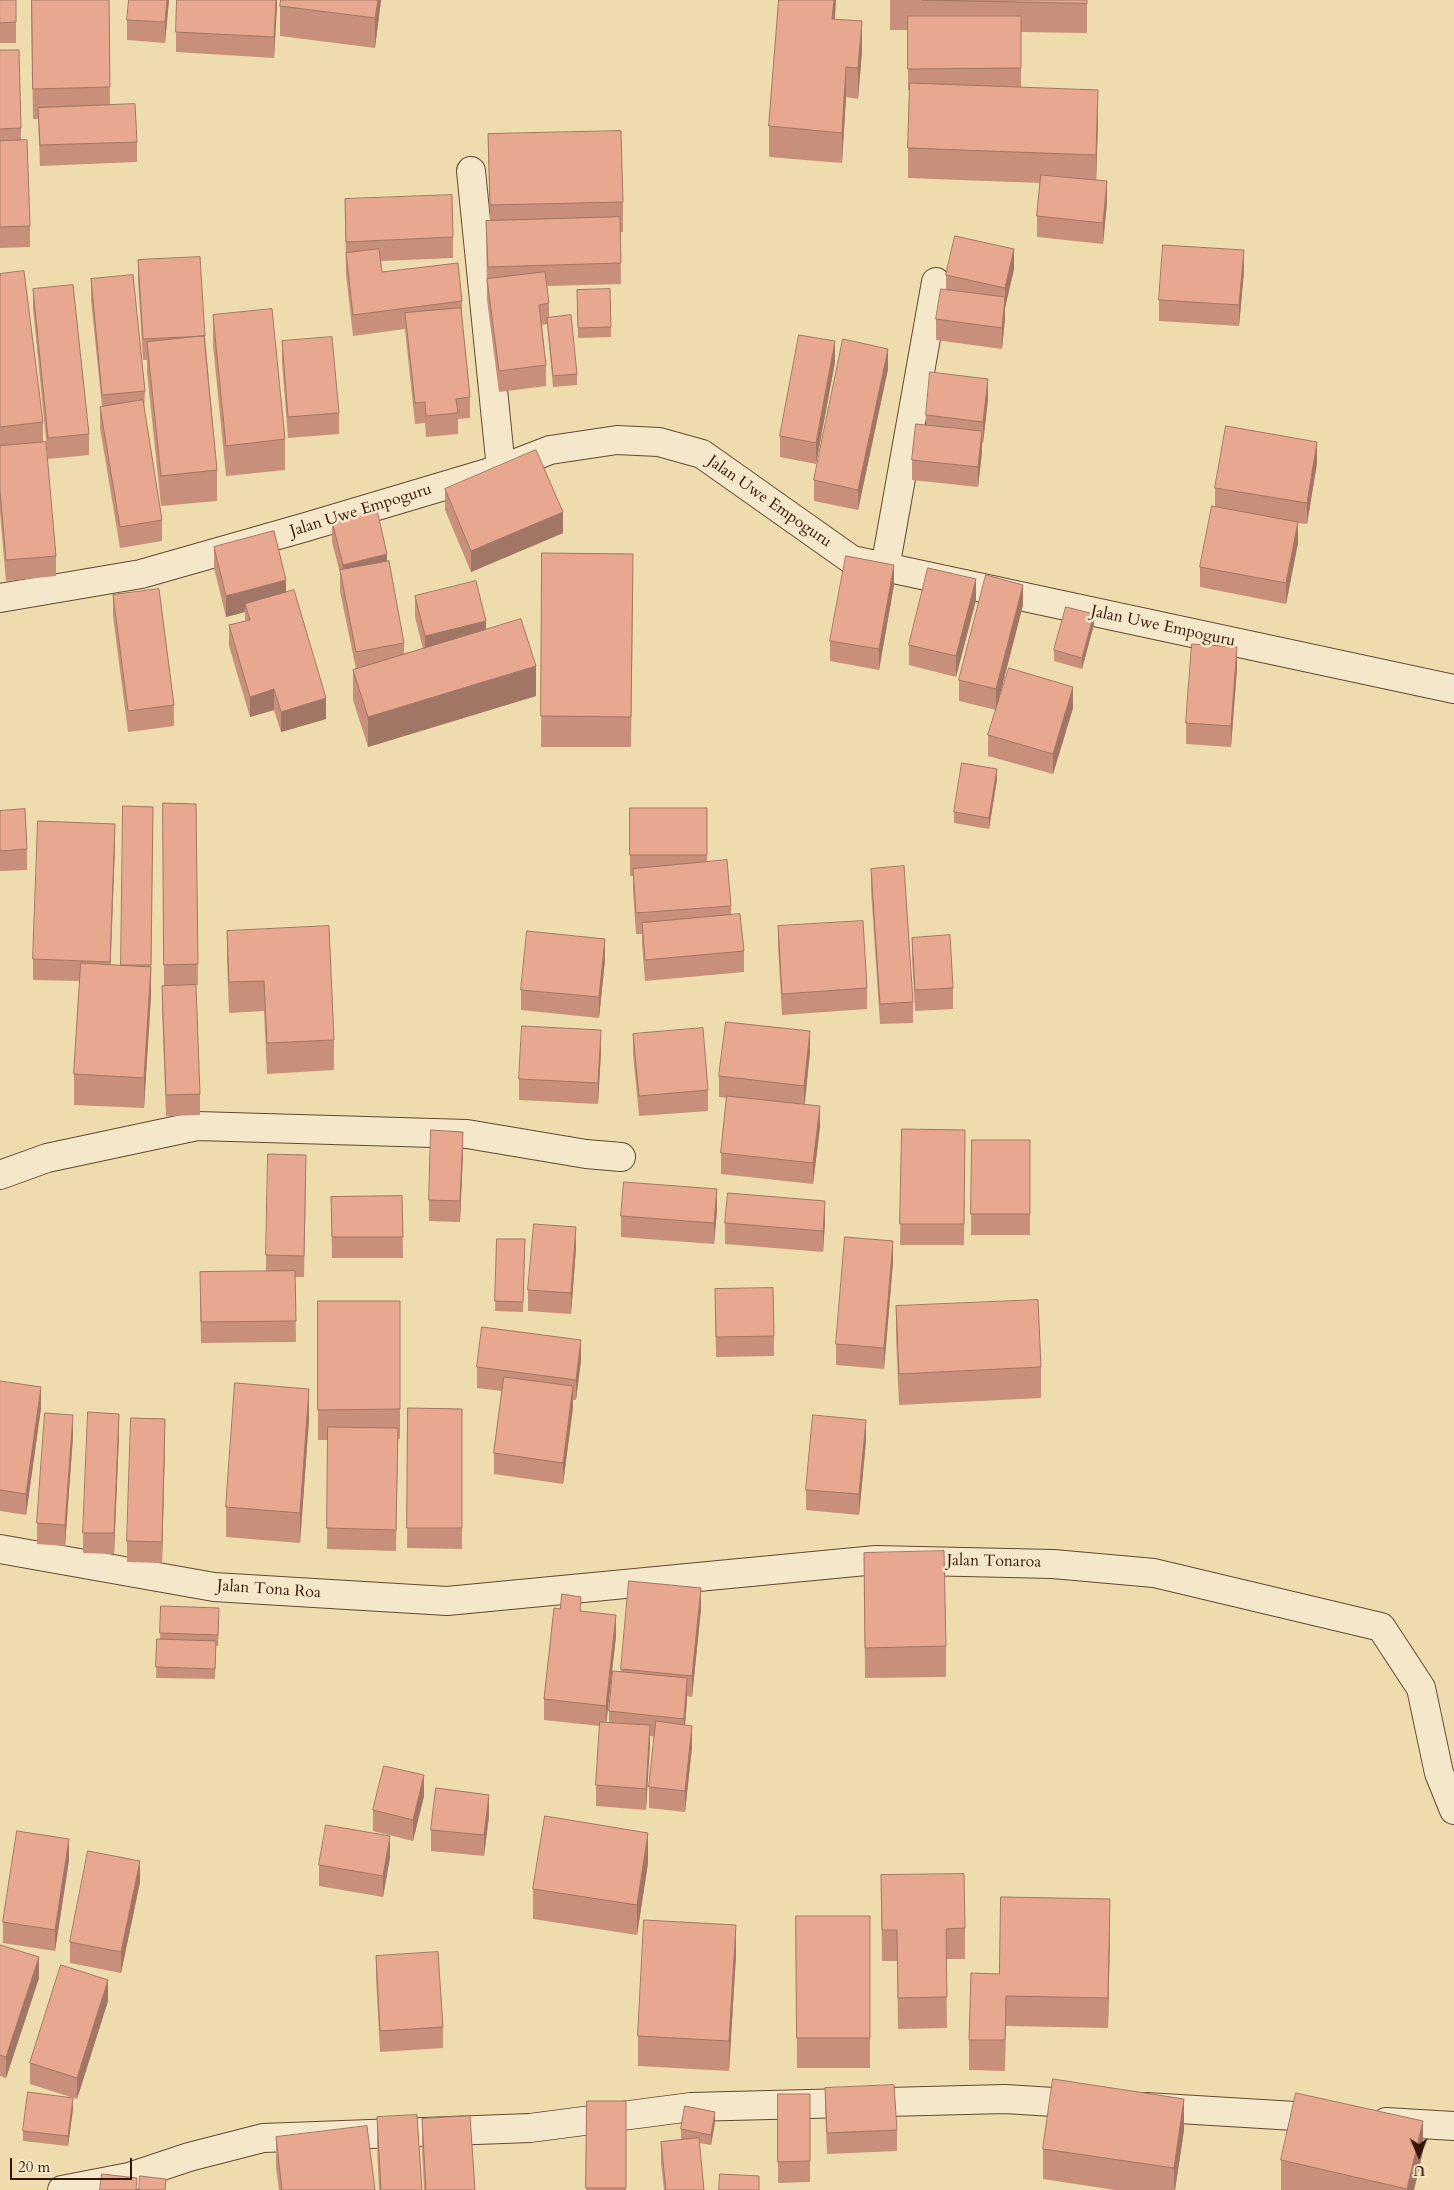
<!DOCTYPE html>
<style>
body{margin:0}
#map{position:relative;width:1454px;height:2190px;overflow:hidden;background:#efdcae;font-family:Cardo,serif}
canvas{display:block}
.north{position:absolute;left:1394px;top:2130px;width:50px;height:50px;-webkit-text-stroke:4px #f5e8ca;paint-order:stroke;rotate:179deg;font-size:14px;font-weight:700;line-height:20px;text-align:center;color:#341608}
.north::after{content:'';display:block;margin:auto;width:18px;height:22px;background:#341608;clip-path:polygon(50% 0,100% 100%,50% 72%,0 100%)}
.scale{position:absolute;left:10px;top:2158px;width:122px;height:22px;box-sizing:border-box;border:2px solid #341608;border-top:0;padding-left:6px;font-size:15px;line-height:18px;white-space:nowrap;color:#341608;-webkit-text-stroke:4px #f5e8ca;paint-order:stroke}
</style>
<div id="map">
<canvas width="1454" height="2190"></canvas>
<div class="north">U</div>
<div class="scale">20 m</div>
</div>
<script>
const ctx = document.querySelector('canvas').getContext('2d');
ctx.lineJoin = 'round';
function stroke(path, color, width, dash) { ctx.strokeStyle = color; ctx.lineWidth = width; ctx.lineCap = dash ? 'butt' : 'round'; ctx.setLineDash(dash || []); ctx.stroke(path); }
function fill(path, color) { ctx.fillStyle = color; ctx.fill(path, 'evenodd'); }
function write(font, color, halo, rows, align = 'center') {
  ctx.font = font + ' Cardo,serif'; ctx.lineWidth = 5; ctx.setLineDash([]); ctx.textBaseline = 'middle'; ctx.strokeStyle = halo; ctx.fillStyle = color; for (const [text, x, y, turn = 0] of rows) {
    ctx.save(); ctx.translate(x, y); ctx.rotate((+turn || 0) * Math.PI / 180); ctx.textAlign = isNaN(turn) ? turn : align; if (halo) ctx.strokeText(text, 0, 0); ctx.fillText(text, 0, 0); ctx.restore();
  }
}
const minor = new Path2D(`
 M471 171 501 469
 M885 568 936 282
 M0 598 141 574 306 527 501 469 550 450 617 440 659 442 702 454 852 560 1454 689
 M0 1175 47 1158 197 1126 467 1134 586 1154 621 1157
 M0 1549 214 1587 447 1601 876 1560 1053 1564 1154 1573 1381 1627 1421 1688 1439 1773 1454 1810
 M1146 2107 1328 2118
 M1386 2122 1454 2126
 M62 2190 129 2177 189 2157 263 2138 530 2128 691 2107 1005 2099 1086 2104`);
stroke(minor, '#634832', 30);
stroke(minor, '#f5e8ca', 28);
fill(new Path2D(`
 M0 0H16V43H0Z
 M31 0H109L110 105 137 142V162L40 166 38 119H33Z
 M169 0 165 43 127 40V20Z
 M277 0 274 58 176 52V32Z
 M381 0 375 48 280 36V6Z
 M779 0H836L835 19 862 51 858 99 846 97 842 163 769 157V126Z
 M890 0H1087V33L1021 32V88L1098 121 1096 180 1107 202 1103 244 1037 237V216L1040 183 908 178V148L910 90H908V30H890Z
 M0 50 21 128V140L30 226V247L0 248Z
 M488 134 623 202V232H620L621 284 547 286 549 303V317L577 374V385L553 387 547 324 542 325 546 365V386L499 392 487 300 486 221 490 220Z
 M345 199 453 237V258L381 261 382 272 462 301V320L470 397V418L458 419V434L426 437 425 423 415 424 405 329 353 336 346 274Z
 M138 260 205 336 217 470V501L161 506 147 372V360H143L138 281Z
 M1014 269 1005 308V318L1002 349 936 340V319L946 290V275Z
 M1244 271 1239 326 1159 321V300Z
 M0 274 43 422V443L56 556V576L6 581 0 512Z
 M91 279 145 391 144 411 162 520V541L120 548 100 428V407H102L91 300Z
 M33 289 89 434V455L48 459 33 309Z
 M577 290 611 327V337L578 338Z
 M213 315 285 439V470L226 476 213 345Z
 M282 341 339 413V434L288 438 282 362Z
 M835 362 816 464 780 457V436Z
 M888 369 858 510 814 501V480Z
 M988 399 983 443H982V452L978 487 912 480V460L926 425V415Z
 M1317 463 1307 524 1298 523V543L1286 604 1200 587V567L1215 506V488Z
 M445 489 563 533 471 572 445 510Z
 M332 521 387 561 404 643V654L423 649 415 617V596L486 629 536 696 368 747 353 700V670L356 669 340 591V573L332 542Z
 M214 547 286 592 326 719 281 732 274 710 250 717 229 646V625L245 621V612L226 617 214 568Z
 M542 553 633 585 631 747H541Z
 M894 585 879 670 830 661V641Z
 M113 595 174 705V726L128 732 113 616Z
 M976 600 956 677 909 665V645Z
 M1023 605 996 710 959 701V680Z
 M1094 624 1082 669 1054 661V650Z
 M1237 668 1231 747 1186 744V723Z
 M1073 708 1053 774 988 756V735Z
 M997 779 989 829 954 823V812Z
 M163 803 196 804 198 985 164 986Z
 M153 807 151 986 144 1108 74 1105V1074L80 981 33 980V959L115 845 110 965H121Z
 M630 808H707V862L731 906V914L744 951V972L645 981 642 944V934H636L633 890V876H630Z
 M0 811 27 849V870L0 871Z
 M871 869 913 1002V1023L880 1024 871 890Z
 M778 926 867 988V1009L782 1015 778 947Z
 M227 931 334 1040V1070L267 1074 264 1011 229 1013 227 961Z
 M912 938 953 988V1009L915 1011 912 958Z
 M605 960 599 1018 521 1010V990Z
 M162 986 200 1094V1115L166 1116 162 1007Z
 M633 1034 708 1090V1111L639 1116 633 1054Z
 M601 1051 598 1104 519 1100V1079Z
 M810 1052 805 1104 820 1127 813 1184 721 1174V1153L727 1098 719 1097V1076Z
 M902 1129 965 1130 964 1245H900Z
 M972 1140H1030V1235H971Z
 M463 1153 460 1222 429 1221V1200Z
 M306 1176 304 1277H295L296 1342 201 1343 200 1293 266 1271V1255Z
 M402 1196 403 1258H332L331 1197Z
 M717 1210 714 1244 621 1237V1216Z
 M825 1222 823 1252 725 1244V1223Z
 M497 1239H525L523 1312 495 1311Z
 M576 1248 571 1314 528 1311V1290Z
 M893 1262 884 1369 836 1365V1344Z
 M318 1301H400V1439H398L396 1551 327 1549 328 1440H318Z
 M896 1306 1041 1367V1398L899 1405 896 1337Z
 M715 1310 774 1336V1356L716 1357Z
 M581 1360 576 1400H573V1407L563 1484 494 1474V1453L502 1391 477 1388V1367Z
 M0 1381 41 1408 26 1515 0 1511Z
 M408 1408 462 1409V1549L407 1548Z
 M309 1419 300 1543 226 1537V1507Z
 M119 1435 114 1554 83 1553V1533Z
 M73 1436 65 1546 37 1544V1523Z
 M165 1440 162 1563 127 1562V1541Z
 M866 1441 859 1515 806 1510V1490Z
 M864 1553 946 1646V1677L865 1678Z
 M161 1606 219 1619 218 1646H216L215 1679 156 1678 157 1639 160 1640Z
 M701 1609 692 1697 687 1696 685 1725 692 1747 685 1812 649 1808V1787L655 1737 650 1736 646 1810 596 1806V1785L600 1726 544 1720V1699L581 1611 616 1636 606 1722 609 1723V1711L621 1672V1669Z
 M424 1796 413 1841 373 1831V1810Z
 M489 1816 484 1856 431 1851V1830Z
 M390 1857 383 1897 319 1886V1865Z
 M69 1860 55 1951 3 1943V1922Z
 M648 1863 637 1935 533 1919V1889Z
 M881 1875 965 1928V1959H946L947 2028 898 2029 897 1961H882Z
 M140 1882 121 1973 70 1963V1942Z
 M796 1916H870V2068H797Z
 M1110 1930 1108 2028 1006 2026 1005 2071 969 2070V2040L999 1974Z
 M0 1945 39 1978 6 2078 0 2076Z
 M736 1955 729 2071 638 2066V2036Z
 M376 1956 443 2027V2048L380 2052 376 1977Z
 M108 2001 77 2099 30 2084V2063Z
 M825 2088 897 2130V2151L827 2154 825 2109Z
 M778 2094H810V2182L778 2183Z
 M587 2101H626V2190H586Z
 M73 2109 68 2146 23 2141V2131Z
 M377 2117 422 2190H379L377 2148Z
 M422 2119 475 2190H424L422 2149Z
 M715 2122 711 2145 699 2143 704 2190H664L661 2163V2142L681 2140V2129Z
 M1184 2130 1175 2190H1115L1043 2179V2149Z
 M276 2137 375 2190H279L276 2168Z
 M1423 2151 1414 2190H1281V2160Z`), '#c8907b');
fill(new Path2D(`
 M167 0H169L165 43V22Z
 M276 0H277V7L274 58V37Z
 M378 0H381L375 48V18Z
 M834 0H836L832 49V19Z
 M862 21V51L858 99V68Z
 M846 67V97L842 163V133Z
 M1098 90V121L1096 185V155Z
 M1107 181V202L1103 244V223Z
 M1014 249V269L1005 308V318L1002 349V328L1005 299V288Z
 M1244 250V271L1239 326V305Z
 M835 341V362L816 464V443Z
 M888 349V369L858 510V490Z
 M988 379V399L983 443V422Z
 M982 431V452L978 487V467Z
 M1317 442V463L1307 524V503Z
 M563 512V533L471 572V551Z
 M1298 522V543L1286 604V583Z
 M387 554V575L343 586V565Z
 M894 565V585L879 670V649Z
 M976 579V600L956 677V656Z
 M286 580V601L245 604V612L226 617V596Z
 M1023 585V605L996 710V689Z
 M1094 614V624L1082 669V658Z
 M486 621V642L425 657V636Z
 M1237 647V668L1231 747V726Z
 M536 666V696L368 747V717Z
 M1073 687V708L1053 774V754Z
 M274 689V710L250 717V697Z
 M326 698V719L281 732V712Z
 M997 769V779L989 829V818Z
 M115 824V845L110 983V962Z
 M605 939V960L599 1018V997Z
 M151 967V997L144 1108V1078Z
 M601 1030V1051L598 1104V1083Z
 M810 1031V1052L804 1107V1086Z
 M820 1106V1127L813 1184V1163Z
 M463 1132V1153L460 1222V1201Z
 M717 1189V1210L714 1244V1223Z
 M825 1201V1222L823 1252V1231Z
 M576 1227V1248L571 1314V1293Z
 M893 1241V1262L884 1369V1348Z
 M581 1340V1360L576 1400V1380Z
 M573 1386V1407L563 1484V1463Z
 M41 1387V1408L26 1515V1494Z
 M309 1389V1419L300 1543V1513Z
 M119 1414V1435L114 1554V1533Z
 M73 1415V1436L65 1546V1525Z
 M165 1419V1440L162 1563V1542Z
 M866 1420V1441L859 1515V1494Z
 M701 1588V1609L692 1697V1676Z
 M616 1615V1636L606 1727V1706Z
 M687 1678V1699L684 1739V1719Z
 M650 1725V1746L646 1810V1789Z
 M692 1726V1747L685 1812V1791Z
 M424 1775V1796L413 1841V1820Z
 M489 1795V1816L484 1856V1835Z
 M648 1833V1863L637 1935V1905Z
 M390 1836V1857L383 1897V1876Z
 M69 1839V1860L55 1951V1930Z
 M140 1861V1882L121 1973V1952Z
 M1110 1899V1930L1108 2028V1998Z
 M736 1925V1955L729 2071V2041Z
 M39 1957V1978L6 2078V2057Z
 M108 1980V2001L77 2099V2078Z
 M73 2098V2109L68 2146V2136Z
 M1184 2099V2130L1175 2190H1174V2168Z
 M715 2112V2122L711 2145V2135Z
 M1423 2121V2151L1414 2190H1407Z`), '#a27664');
const building = new Path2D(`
 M0 0H16V22L0 23Z
 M32 0H109L110 87 33 89Z
 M129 0H167L165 22 127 20Z
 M177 0H276L274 37 176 32Z
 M281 0H378L375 18 280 6Z
 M779 0H834L832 19 862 21 858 68 846 67 842 133 769 126Z
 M922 0H1087V3Z
 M908 16H1021V68L908 69Z
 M0 50H19L21 128 0 129Z
 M910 83 1098 90 1096 155 908 148Z
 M135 104 137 142 40 145 38 108Z
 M621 131 623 202 490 205 488 134Z
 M27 140 30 226 0 227V141Z
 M1041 175 1107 181 1103 223 1037 216Z
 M452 195 453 237 346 242 345 199Z
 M620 217 621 263 488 267 486 221Z
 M955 236 1014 249 1005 288 946 275Z
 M1163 245 1244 250 1239 305 1159 300Z
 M379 249 382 272 458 263 462 301 353 315 346 253Z
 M200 257 205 336 143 339 138 260Z
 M24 271 43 422 0 427V274Z
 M545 272 549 303 539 305 546 365 499 371 487 279Z
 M133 275 145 391 102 395 91 279Z
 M73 285 89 434 48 438 33 289Z
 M610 289 611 327 578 328 577 290Z
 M941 289 1005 297 1002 328 936 319Z
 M461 308 470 397 456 399 458 413 426 416 425 402 415 403 405 313Z
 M272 309 285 439 226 446 213 315Z
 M571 315 577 374 553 376 547 318Z
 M799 335 835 341 816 443 780 436Z
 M204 336 217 470 161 476 147 342Z
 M332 337 339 413 288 417 282 341Z
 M843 339 888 349 858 490 814 480Z
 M930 372 988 379 983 422 926 415Z
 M143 400 162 520 120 527 100 407Z
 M916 424 982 431 978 467 912 460Z
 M1226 426 1317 442 1307 503 1215 488Z
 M46 442 56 556 6 560 0 491V446Z
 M536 450 563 512 471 551 445 489Z
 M1212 506 1298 522 1286 583 1200 567Z
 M377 510 387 554 343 565 332 521Z
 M274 531 286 580 226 596 214 547Z
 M542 553 633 554 631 717 541 716Z
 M846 556 894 565 879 649 830 641Z
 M389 561 404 643 356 652 340 570Z
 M928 568 976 579 956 656 909 645Z
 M986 575 1023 585 996 689 959 680Z
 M476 581 486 621 425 636 415 596Z
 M159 589 174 705 128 711 113 595Z
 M294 590 326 698 281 712 274 689 250 697 229 625 250 620 245 604Z
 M1066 607 1094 614 1082 658 1054 650Z
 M521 619 536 666 368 717 353 670Z
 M1192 644 1237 647 1231 726 1186 723Z
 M1009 668 1073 687 1053 754 988 735Z
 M962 763 997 769 989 818 954 812Z
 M163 803 196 804 198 964 164 965Z
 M123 806 153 807 151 965H121Z
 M630 808H707V855H630Z
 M25 809 27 849 0 851V811Z
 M38 821 115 824 110 962 33 959Z
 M727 860 731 906 636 913 633 869Z
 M904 866 913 1002 880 1004 871 869Z
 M740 914 744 951 645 960 642 923Z
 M863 921 867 988 782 994 778 926Z
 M329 926 334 1040 267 1043 264 981 229 982 227 931Z
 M527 931 605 939 599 997 521 990Z
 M950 935 953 988 915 990 912 938Z
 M81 963 151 967 144 1078 74 1074Z
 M196 985 200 1094 166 1095 162 986Z
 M726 1022 810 1031 804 1086 719 1076Z
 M522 1026 601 1030 598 1083 519 1079Z
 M703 1028 708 1090 639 1096 633 1034Z
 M727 1096 820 1106 813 1163 721 1153Z
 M902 1129 965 1130 964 1224H900Z
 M431 1130 463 1132 460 1201 429 1200Z
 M972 1140H1030V1214H971Z
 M268 1154 306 1155 304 1256 266 1255Z
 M624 1182 717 1189 714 1223 621 1216Z
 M728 1193 825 1201 823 1231 725 1223Z
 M402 1196 403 1237H332L331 1197Z
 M534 1224 576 1227 571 1293 528 1290Z
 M845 1237 893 1241 884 1348 836 1344Z
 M497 1239H525L523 1302 495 1301Z
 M295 1271 296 1321 201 1322 200 1272Z
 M773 1288 774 1336 716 1337 715 1289Z
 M1038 1300 1041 1367 899 1374 896 1306Z
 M318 1301H400V1409L318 1410Z
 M482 1327 581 1340 576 1380 477 1367Z
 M504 1377 573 1386 563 1463 494 1453Z
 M0 1381 41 1387 26 1494 0 1490Z
 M235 1383 309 1389 300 1513 226 1507Z
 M408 1408 462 1409V1528H407Z
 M88 1412 119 1414 114 1533H83Z
 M45 1413 73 1415 65 1525 37 1523Z
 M813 1415 866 1420 859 1494 806 1490Z
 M131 1418 165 1419 162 1542 127 1541Z
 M328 1427 398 1428 396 1530 327 1528Z
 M944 1551 946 1646 865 1648 864 1553Z
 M629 1581 701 1588 692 1676 621 1669Z
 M562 1594 581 1597 580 1611 616 1615 606 1706 544 1699 554 1608 560 1609Z
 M161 1606 219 1608 218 1635 160 1633Z
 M157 1639 216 1641 215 1669 156 1667Z
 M613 1671 687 1678 684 1719 609 1711Z
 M656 1721 692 1726 685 1791 649 1787Z
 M600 1722 650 1725 646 1789 596 1785Z
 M384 1766 424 1775 413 1820 373 1810Z
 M436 1788 489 1795 484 1835 431 1830Z
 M545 1816 648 1833 637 1905 533 1889Z
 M326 1825 390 1836 383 1876 319 1865Z
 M17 1831 69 1839 55 1930 3 1922Z
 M88 1851 140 1861 121 1952 70 1942Z
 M964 1874 965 1928 946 1929 947 1997 898 1998 897 1930H882L881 1875Z
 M1001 1897 1110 1899 1108 1998 1006 1996 1005 2040H969L971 1973 999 1974Z
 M796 1916H870V2038H797Z
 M644 1920 736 1925 729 2041 638 2036Z
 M0 1945 39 1957 6 2057 0 2055Z
 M438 1952 443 2027 380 2031 376 1956Z
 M61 1965 108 1980 77 2078 30 2063Z
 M1053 2079 1184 2099 1174 2168 1043 2149Z
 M894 2085 897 2130 827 2133 825 2088Z
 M28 2092 73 2098 68 2136 23 2131Z
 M1296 2093 1423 2121 1407 2189 1281 2160Z
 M778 2094H810V2161L778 2162Z
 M587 2101H626V2188H586Z
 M685 2106 715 2112 711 2135 681 2129Z
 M417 2115 422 2190H381L377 2117Z
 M470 2116 475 2190H426L422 2119Z
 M367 2126 375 2190H282L276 2137Z
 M699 2138 704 2190H666L661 2142Z
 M102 2174 137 2178 136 2190H100Z
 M720 2174 759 2176V2190H719Z
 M140 2176 166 2179 165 2190H139Z`);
fill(building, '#e8a88f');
stroke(building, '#a27664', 1);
write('16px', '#341608', '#f5e8ca', [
 ["Jalan Uwe Empoguru",769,502,35],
 ["Jalan Uwe Empoguru",361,511,-17],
 ["Jalan Uwe Empoguru",1163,627,12],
 ["Jalan Tonaroa",994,1562,1],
 ["Jalan Tona Roa",269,1590,4]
]);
</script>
